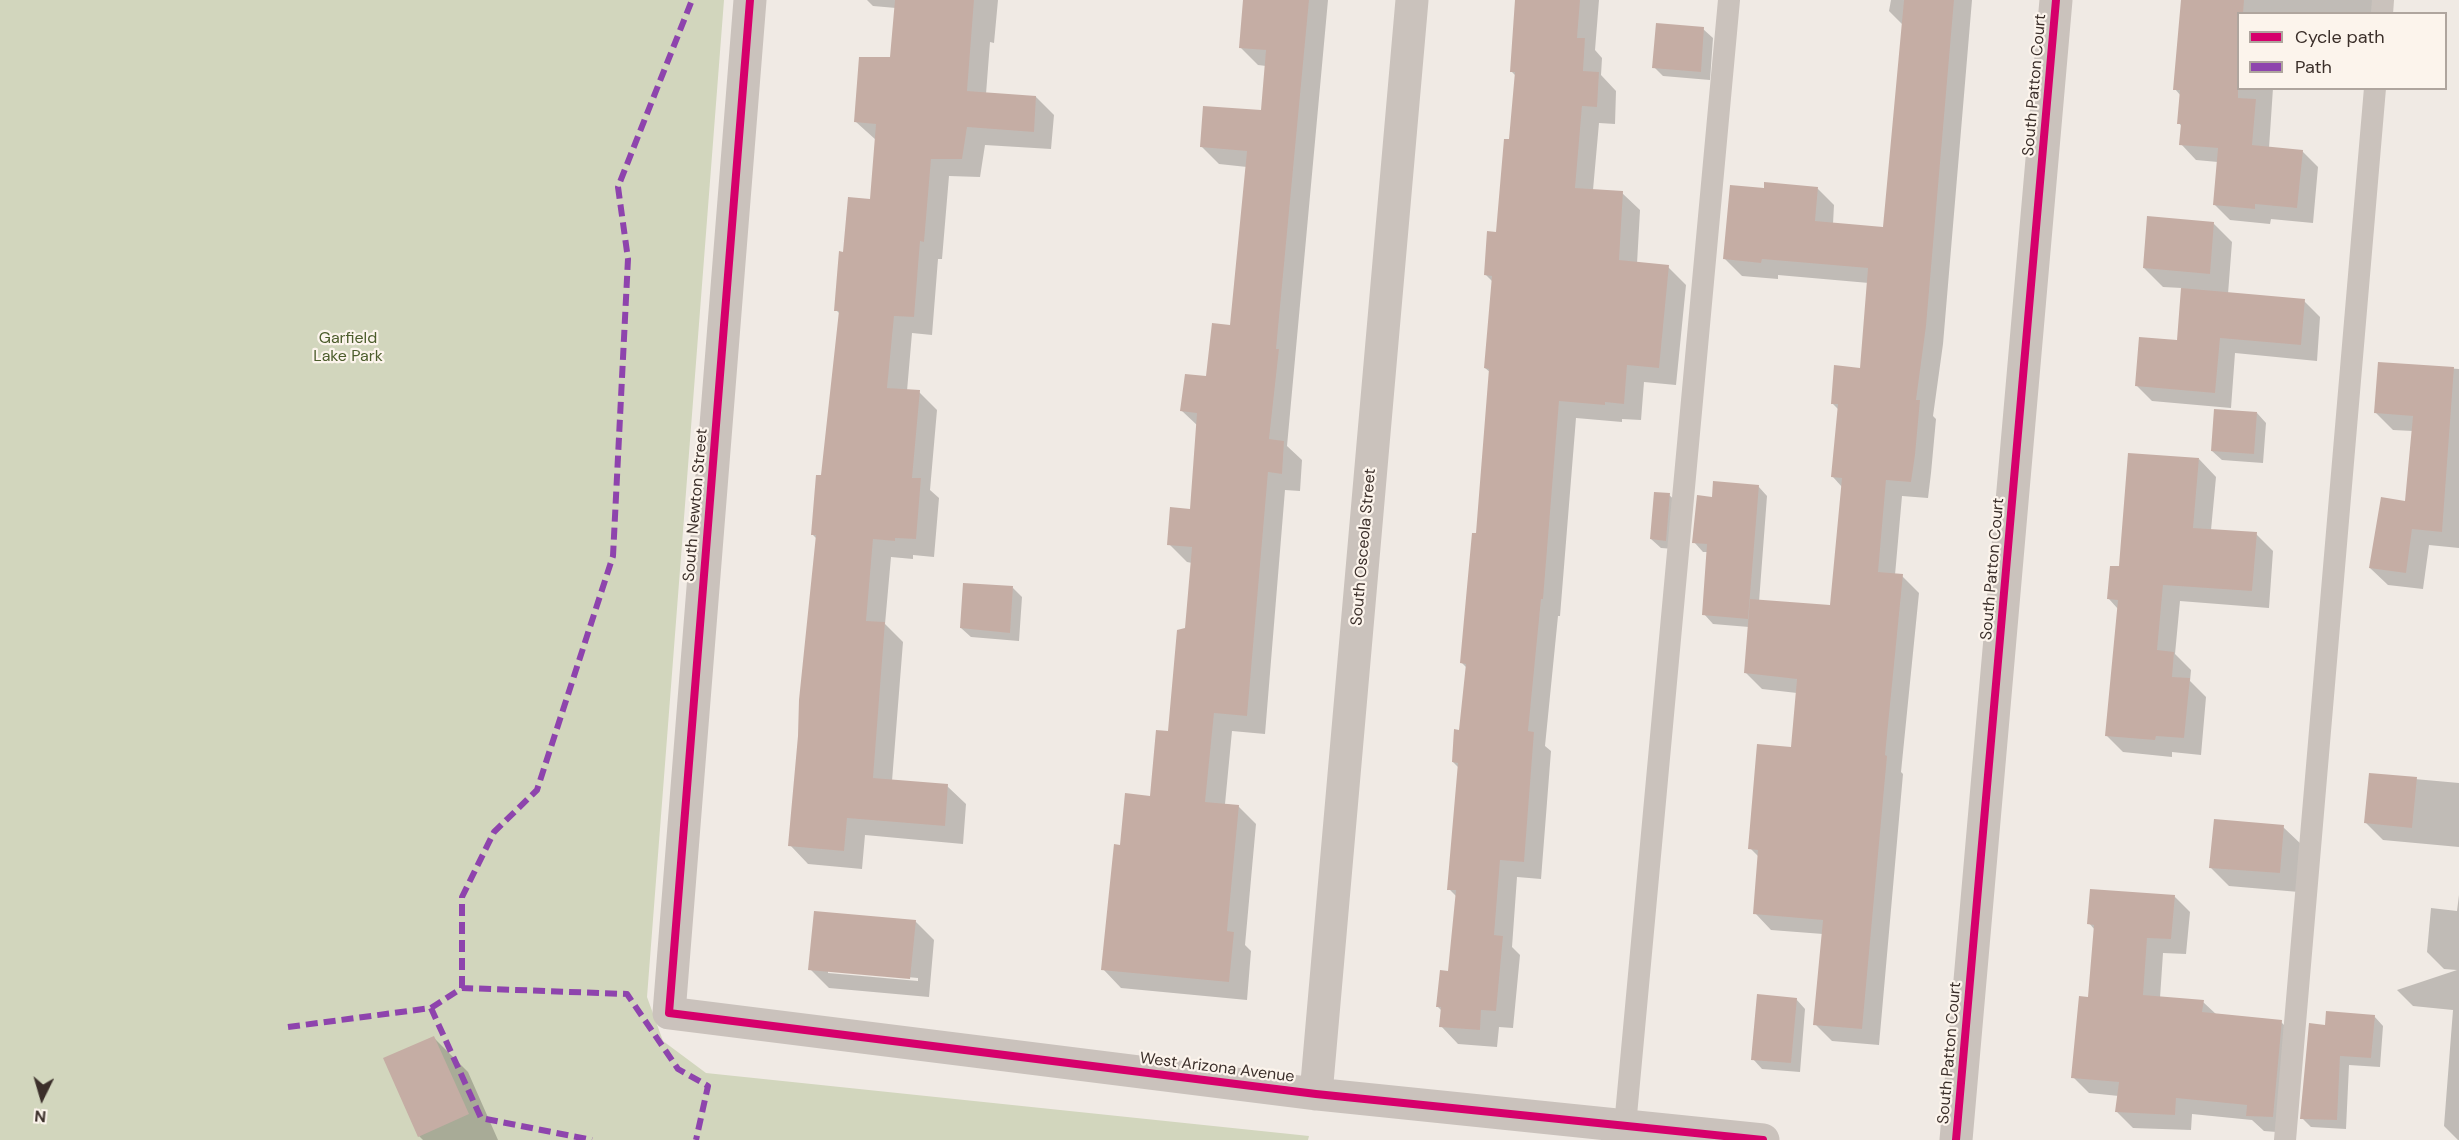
<!DOCTYPE html>
<style>
body{margin:0}
#map{position:relative;width:2459px;height:1140px;overflow:hidden;background:#f0eae4;font-family:"DM Sans",sans-serif}
canvas{display:block}
.legend{position:absolute;left:2237px;top:12px;width:210px;height:78px;box-sizing:border-box;background:#fcf4ec;border:2px solid #afa59e;margin:0;padding:8px 10px;list-style:none;font-size:18px;color:#3b2f2a}
.legend li{display:flex;align-items:center;gap:12px;height:30px}
.legend b{width:30px;border:2px solid #afa59e}
.north{position:absolute;left:12px;top:1068px;width:60px;height:60px;-webkit-text-stroke:4px #fcf4ec;paint-order:stroke;rotate:185deg;font-size:16px;font-weight:700;line-height:24px;text-align:center;color:#3b2f2a}
.north::after{content:'';display:block;margin:auto;width:21px;height:27px;background:#3b2f2a;clip-path:polygon(50% 0,100% 100%,50% 72%,0 100%)}
</style>
<div id="map">
<canvas width="2459" height="1140"></canvas>
<ul class="legend">
<li><b style="height:8px;background:#d6006c"></b>Cycle path</li>
<li><b style="height:8px;background:#8e44ad"></b>Path</li>
</ul>
<div class="north">N</div>
</div>
<script>
const ctx = document.querySelector('canvas').getContext('2d');
ctx.lineJoin = 'round';
function fill(path, color) { ctx.fillStyle = color; ctx.fill(path, 'evenodd'); }
function stroke(path, color, width, dash) { ctx.strokeStyle = color; ctx.lineWidth = width; ctx.lineCap = dash ? 'butt' : 'round'; ctx.setLineDash(dash || []); ctx.stroke(path); }
function write(font, color, halo, rows, align = 'center') {
  ctx.font = font + ' "DM Sans",sans-serif'; ctx.lineWidth = 4.5; ctx.setLineDash([]); ctx.textBaseline = 'middle'; ctx.strokeStyle = halo; ctx.fillStyle = color; for (const [text, x, y, turn = 0] of rows) {
    ctx.save(); ctx.translate(x, y); ctx.rotate((+turn || 0) * Math.PI / 180); ctx.textAlign = isNaN(turn) ? turn : align; if (halo) ctx.strokeText(text, 0, 0); ctx.fillText(text, 0, 0); ctx.restore();
  }
}
fill(new Path2D(`
 M0 0H724L647 997 663 1041 706 1073 1309 1136 1308 1140H0Z`), '#d2d6bd');
fill(new Path2D(`
 M867 0H998L994 43 990 42 986 94 1036 97 1054 115 1051 149 985 145 980 177 949 176 942 259H938L932 335 912 333 907 391 919 392 937 410 930 490 939 498 934 557 913 555V559L891 557 885 624 903 642 892 781 947 786 966 804 963 844 865 835 862 869 808 864 790 845 817 539 812 534 822 477 840 314 836 310 845 254 871 201 876 140 856 122 891 59 896 8 873 6Z
 M1244 0H1328L1287 446 1302 460 1300 491 1285 490 1265 734 1232 731 1225 804 1238 806 1256 824 1245 945 1251 951 1247 1000 1121 988 1103 969 1122 846 1152 798 1170 733 1186 629 1192 563 1187 562 1169 544 1191 511 1198 426 1182 411 1208 377 1231 326 1247 167 1219 164 1201 146 1263 112 1266 66 1258 65 1240 47Z
 M1522 0H1599L1595 50 1602 58 1601 75 1616 91 1615 124 1599 123 1593 190 1622 193 1640 210 1637 264 1668 267 1686 285 1676 385 1644 382 1641 420 1622 419V422L1576 418 1560 616H1558L1545 746 1551 751 1541 879 1517 877 1512 947 1520 955 1513 1028 1499 1027 1497 1047 1458 1044 1441 1026 1442 1011 1437 1006 1449 973 1457 897 1449 889 1459 768 1453 762 1460 731 1467 668 1462 663 1477 535 1491 373 1485 368 1493 282 1486 275 1497 234 1511 141 1516 76 1511 71Z
 M1891 0H1972L1943 344 1933 416 1936 419 1931 473 1928 498 1902 496 1895 575 1902 576 1919 593 1901 772 1903 774 1879 1045 1832 1041 1815 1024 1823 934 1771 930 1755 913 1759 857 1750 848 1792 749 1797 693 1762 689 1745 672 1749 627 1713 624 1704 614 1708 552H1703L1694 542 1713 498 1758 486 1767 496 1759 602 1832 607 1842 487 1833 477 1839 410 1832 403 1861 369 1869 283 1778 275V279L1742 276 1725 259 1765 190 1818 189 1834 205 1833 224 1884 228 1903 25 1889 11Z
 M2183 0H2386L2385 14H2238V88H2273L2269 148 2302 151 2318 167 2313 223 2271 219 2270 224 2230 220 2214 204 2218 162 2196 160 2181 144 2182 127 2179 123 2181 96 2175 89Z
 M1703 29 1713 38 1710 80 1663 76 1654 67Z
 M2213 223 2232 242 2228 294 2304 301 2320 317 2317 361 2235 353 2231 408 2152 401 2136 385 2179 342 2182 288 2163 287 2144 268Z
 M2379 363 2459 369V548L2429 545 2423 589 2388 585 2370 568 2406 502 2413 431 2393 430 2376 413Z
 M2257 413 2266 423 2263 463 2222 460 2212 451Z
 M2199 459 2216 477 2211 530 2256 534 2273 551 2269 608 2180 601 2175 654 2191 670 2190 681 2206 697 2201 755 2172 752V757L2123 752 2106 735 2118 609 2109 599 2121 568Z
 M1669 495 1679 504 1674 549 1661 548 1651 539Z
 M1013 588 1022 597 1019 641 971 637 961 628Z
 M2370 775 2459 783V847L2383 840 2366 823Z
 M2283 827 2302 845 2299 892 2229 886 2210 867Z
 M2459 895V1140H2458L2444 1126 2453 1010 2413 1006 2397 990 2457 970 2444 969 2427 952 2431 908 2457 911Z
 M2174 896 2190 912 2186 954 2163 953 2160 998 2203 1002 2217 1015 2281 1022 2297 1038 2289 1133 2264 1131 2252 1120 2192 1114 2191 1130 2133 1128 2117 1112 2119 1096 2089 1093 2073 1077 2089 999 2095 930 2089 923Z
 M915 921 934 940 929 997 829 988 810 969ZM828 970 918 978V981L828 973Z
 M1796 999 1805 1009 1800 1072 1762 1069 1753 1059Z
 M2374 1016 2383 1026 2380 1067 2349 1065 2346 1129 2311 1127 2302 1118 2327 1026Z
 M434 1038 468 1072 498 1140H423L419 1136Z`), '#0003');
fill(new Path2D(`
 M895 0H974L967 91 1036 96 1034 132 967 127 962 159H931L924 242 920 241 914 317 894 316 887 388 920 390 912 478H921L916 539 895 538V541L873 539 866 621 885 622 873 778 948 784 945 826 847 818 844 851 788 846 798 736 799 700 816 535H811L816 475H821L839 311H834L839 251 843 252 848 197 870 199 876 124 854 122 859 57H890Z
 M1243 0H1309L1276 349H1279L1269 439 1284 441 1282 474 1268 472 1247 716 1214 713 1205 802 1239 805 1227 931 1234 932 1229 982 1101 970 1114 844 1120 845 1125 793 1150 796 1156 730 1168 731 1177 630 1185 628 1192 547 1167 545 1170 507 1190 509 1197 413 1180 411 1185 374 1206 376 1212 323 1230 325 1247 151 1200 147 1203 106 1261 110 1266 50 1239 48Z
 M1515 0H1580L1577 38H1585L1583 71 1599 72 1597 107 1582 106 1575 188 1623 191 1619 260 1669 265 1659 368 1627 365 1624 404 1605 402V405L1559 401 1543 599H1541L1528 731 1534 732 1524 862 1500 860 1494 935 1503 936 1496 1011 1481 1010 1480 1030 1439 1027 1441 1007H1436L1440 970 1448 971 1456 890H1447L1458 763 1452 762 1454 729 1459 730 1466 664 1460 663 1472 533H1476L1489 369 1484 368 1492 276 1484 275 1487 231 1496 232 1504 139H1509L1515 72H1510Z
 M1904 0H1954L1926 326 1916 400H1920L1915 455 1911 482 1886 480 1878 572 1903 574 1885 755 1887 756 1862 1029 1813 1025 1823 920 1753 914 1758 850 1748 849 1757 744 1791 747 1797 679 1744 673 1750 599 1830 605 1842 478 1831 477 1838 404H1831L1834 365 1860 368 1868 268 1762 259 1761 263 1723 259 1730 185 1764 188V182L1818 187 1815 221 1883 227Z
 M2181 0H2244L2243 14H2238V98L2256 99 2252 145 2303 150 2297 208 2255 204V209L2213 205 2218 148 2179 145 2181 124H2177L2180 90H2173Z
 M1656 23 1704 27 1701 72 1652 68Z
 M2147 216 2214 222 2210 274 2143 268Z
 M2181 288 2305 299 2301 345 2220 338 2215 393 2135 386 2139 337 2177 340Z
 M2378 362 2454 367 2442 532 2412 529 2406 573 2369 568 2381 497 2405 501 2413 416 2374 413Z
 M2214 409 2257 412 2254 454 2211 451Z
 M2128 453 2199 458 2193 528 2257 532 2252 591 2163 585 2157 650 2174 652 2172 677 2190 678 2184 738 2156 736 2155 740 2105 736 2118 600 2107 599 2110 566H2119Z
 M1713 481 1759 485 1748 619 1702 615 1707 544 1692 543 1697 495 1712 497Z
 M1654 492 1670 493 1666 541 1650 539Z
 M963 583 1013 586 1010 633 960 628Z
 M2369 773 2417 777 2412 828 2364 823Z
 M2214 819 2284 825 2280 873 2209 868Z
 M2090 889 2175 895 2171 939 2147 938 2143 995 2204 1000 2202 1012 2282 1020 2273 1117 2246 1116 2247 1105 2176 1098 2175 1115 2115 1112 2119 1082 2071 1078 2079 996 2088 997 2094 925 2087 924Z
 M814 911 916 920 910 979 808 970Z
 M1757 994 1797 998 1791 1063 1751 1060Z
 M2326 1011 2375 1015 2371 1058 2340 1056 2337 1120 2300 1119 2309 1023 2325 1025Z
 M434 1036 469 1114 418 1137 383 1058Z`), '#c5ada4');
stroke(new Path2D(`
 M2382 14 2383 0
 M1625 1126 1729 0
 M2285 1140 2375 88`), '#cac2bc', 22);
stroke(new Path2D(`
 M750 0 669 1013 1316 1094 1763 1140
 M1316 1094 1412 0
 M1956 1140 2056 0`), '#cac2bc', 33);
stroke(new Path2D(`
 M462 988V897L494 832 537 790 613 556 628 259 618 187 692 0
 M431 1008 462 988 627 994 678 1069 708 1086 696 1140
 M288 1027 431 1008 481 1118 592 1140`), '#8e44ad', 6, [12, 6]);
stroke(new Path2D(`
 M750 0 669 1013 1316 1094 1763 1140
 M1956 1140 2056 0`), '#d6006c', 8);
write('16px', '#3b2f2a', '#fcf4ec', [
 ["South Patton Court",2035,85,-85],
 ["South Newton Street",696,505,-85],
 ["South Osceola Street",1364,547,-85],
 ["South Patton Court",1993,569,-85],
 ["South Patton Court",1950,1053,-85],
 ["West Arizona Avenue",1217,1068,7]
]);
write('16px', '#4b5c2b', '#fcf4ec', [
 ["Garfield",348,339],
 ["Lake Park",348,357]
]);
</script>
